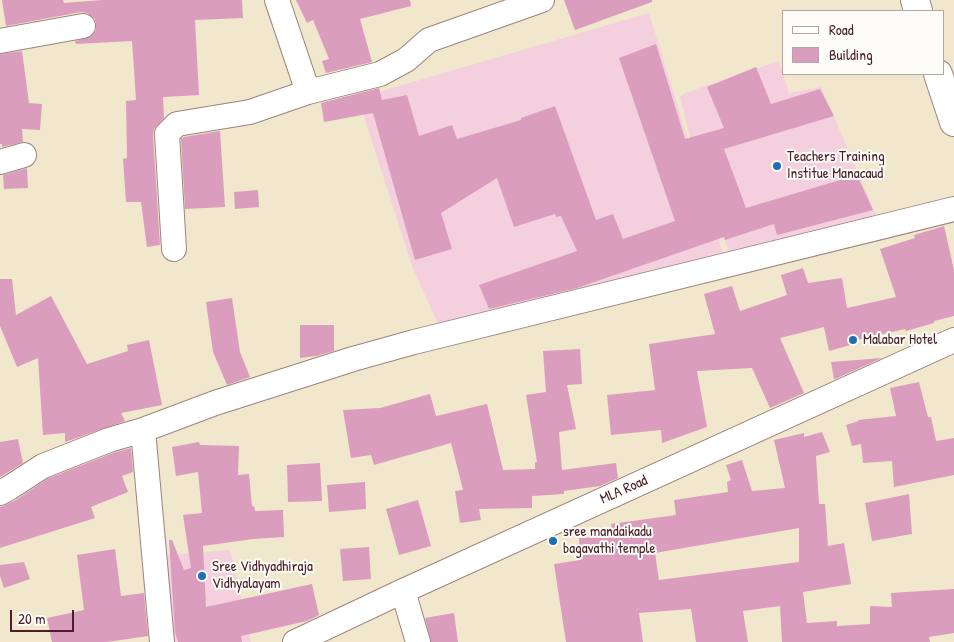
<!DOCTYPE html>
<style>
body{margin:0}
#map{position:relative;width:954px;height:642px;overflow:hidden;background:#f1e7cd;font-family:"Patrick Hand",sans-serif}
canvas{display:block}
.legend{position:absolute;left:782px;top:10px;width:162px;height:65px;box-sizing:border-box;background:#fdfcf7;border:1px solid #b5a4a5;margin:0;padding:6px 9px;list-style:none;font-size:15px;color:#4a1f2b}
.legend li{display:flex;align-items:center;gap:10px;height:25px}
.legend b{width:25px;border:1px solid #b5a4a5}
.scale{position:absolute;left:10px;top:610px;width:64px;height:22px;box-sizing:border-box;border:2px solid #4a1f2b;border-top:0;padding-left:6px;font-size:15px;line-height:18px;white-space:nowrap;color:#4a1f2b;-webkit-text-stroke:4px #fdfcf7;paint-order:stroke}
</style>
<div id="map">
<canvas width="954" height="642"></canvas>
<ul class="legend">
<li><b style="height:6px;background:#fff"></b>Road</li>
<li><b style="height:14px;background:#db9dbd"></b>Building</li>
</ul>
<div class="scale">20 m</div>
</div>
<script>
const ctx = document.querySelector('canvas').getContext('2d');
ctx.lineJoin = 'round';
function fill(path, color) { ctx.fillStyle = color; ctx.fill(path, 'evenodd'); }
function stroke(path, color, width, dash) { ctx.strokeStyle = color; ctx.lineWidth = width; ctx.lineCap = dash ? 'butt' : 'round'; ctx.setLineDash(dash || []); ctx.stroke(path); }
function write(font, color, halo, rows, align = 'center') {
  ctx.font = font + ' "Patrick Hand",sans-serif'; ctx.lineWidth = 4; ctx.setLineDash([]); ctx.textBaseline = 'middle'; ctx.strokeStyle = halo; ctx.fillStyle = color; for (const [text, x, y, turn = 0] of rows) {
    ctx.save(); ctx.translate(x, y); ctx.rotate((+turn || 0) * Math.PI / 180); ctx.textAlign = isNaN(turn) ? turn : align; if (halo) ctx.strokeText(text, 0, 0); ctx.fillText(text, 0, 0); ctx.restore();
  }
}
fill(new Path2D(`
 M649 13 724 257 441 330 413 269 358 98Z
 M779 61 789 93 821 87 880 224 732 260 709 197 690 136 680 97 685 93Z
 M230 550 251 642H173L169 598 167 555Z`), '#f4cfde');
fill(new Path2D(`
 M2 0H63L64 3 103 0H242L243 18 195 20 199 95 163 97 164 118 154 129 153 135 160 245 147 247 141 202H126L123 159 127 158 126 101 136 100 132 41 76 44 75 41 91 37 96 30V23L94 18 87 13 81 12 6 26Z
 M296 0H410L411 6 360 19 372 62 326 73 322 61 329 59 313 20 307 23Z
 M564 0H652V2L575 30Z
 M656 44 685 139 724 128 707 87 756 67 771 104 820 89 834 116 724 149 746 208 857 175 873 210 777 235 774 224 725 240 724 237 577 288 489 309 479 285 577 251 561 216 556 217 555 214 514 227 497 178 441 213 452 249 415 260 373 113 324 122 321 103 379 88 382 100 407 95 419 136 452 125 457 139 521 120V118L555 106 596 220 613 214 623 239 675 221 619 58Z
 M22 51 29 103 42 104 40 130 22 129 23 142 2 147V144H0V54Z
 M220 131 225 207 185 209 181 139 184 137Z
 M27 168 28 188 4 189 3 175Z
 M258 190 259 207 235 209 234 192Z
 M944 226 954 270V316L934 321V323L906 331 905 329 857 340 858 343 829 351 824 327 780 338 804 393 770 408 752 368 697 371 707 427 662 443 661 430 611 435 607 395 655 390 649 344 715 334 704 294 732 286 740 311 787 295 781 275 803 268 808 283 842 278 847 308 896 297 880 249 915 238 914 235Z
 M0 279H12L16 315 51 296 87 364 128 351 127 345 149 340 162 405 121 413 125 421 65 442V433L43 435 38 358 17 367 0 326Z
 M232 298 240 352 250 377 227 385 213 352 206 302Z
 M300 325H334V351L316 356 300 358Z
 M580 349 582 384 567 385 576 429 559 432 562 470 616 463 618 478 600 486 564 491V494L532 496V508L479 509 481 520 460 523 455 491 463 490 451 443 374 465 371 455 351 458 343 410 380 408 430 394 436 416 487 404 503 470 535 469V462H537L526 395 546 392 543 351Z
 M882 358 835 379H834L831 362Z
 M919 382 928 417H931L936 441 954 438V475L894 487 892 461 863 463 861 444 852 446 846 425 859 421 858 420 896 416 890 388Z
 M822 432 830 452 816 456 819 504H825L828 546 844 543 851 584 803 592 807 623 837 621V626L870 624V606L892 607 891 593 954 589V633L929 637 930 642H782L780 606 743 611 748 642H696L691 609 639 613 643 642H566L554 564 580 560 579 538 613 536 611 524 676 515 674 500 728 492 727 482 731 480 726 465 742 460 752 491 785 488 774 440 804 433V437ZM799 528V562L659 580 655 553Z
 M18 439 23 463 0 477V442Z
 M199 442 200 445 239 446 238 475 249 474 252 506H254L255 511 283 510 284 537 253 539 203 546 206 607 312 584 319 615 307 621 241 636 242 642H178L175 632 169 540H172L184 570 191 568 183 515 202 513 198 472 176 476 172 447Z
 M131 448 133 472 122 476 128 492 91 507 95 518 0 548V507L16 500 49 478 113 453Z
 M320 463 322 501 288 502 287 465Z
 M365 482 366 509 329 512 327 485Z
 M909 494 912 534 872 541 865 503Z
 M418 500 431 546 399 555 386 509Z
 M369 547 371 579 343 581 340 549Z
 M115 549 121 596 144 593 148 636 107 642H52L47 618 84 610 77 555Z
 M24 562 30 579 4 588 0 576V565Z
 M454 613 458 642H431L425 618Z`), '#db9dbd');
const minor = new Path2D(`
 M277 0 308 92
 M0 41 83 26
 M0 162 24 155
 M174 249 167 134 177 124 250 112 308 92 380 74 406 60 429 40 542 0
 M143 430 162 642
 M0 493 9 488 43 466 109 440 143 430 215 403 353 359 414 342 954 209
 M403 591 418 642
 M295 642 403 591 954 340`);
const major = new Path2D(`
 M915 0 918 11
 M938 74 954 122`);
stroke(minor, '#9e837c', 26);
stroke(major, '#9e837c', 30);
stroke(minor, '#fff', 24);
stroke(major, '#fff', 28);
for (const [x, y, r, color] of [
 [777,166,5,"#1f6fb2"],
 [853,340,5,"#1f6fb2"],
 [553,541,5,"#1f6fb2"],
 [202,576,5,"#1f6fb2"]
]) { const dot = new Path2D(); dot.arc(x, y, r, 0, 2 * Math.PI); ctx.fillStyle = color; ctx.fill(dot); stroke(dot, '#fdfcf7', 2); }
write('15px', '#4a1f2b', '#fdfcf7', [
 ["Teachers Training",787,157],
 ["Institue Manacaud",787,174],
 ["Malabar Hotel",863,340],
 ["sree mandaikadu",563,532],
 ["bagavathi temple",563,549],
 ["Sree Vidhyadhiraja",212,567],
 ["Vidhyalayam",212,584]
], 'left');
write('15px', '#4a1f2b', '#fdfcf7', [
 ["MLA Road",624,490,-24]
]);
</script>
